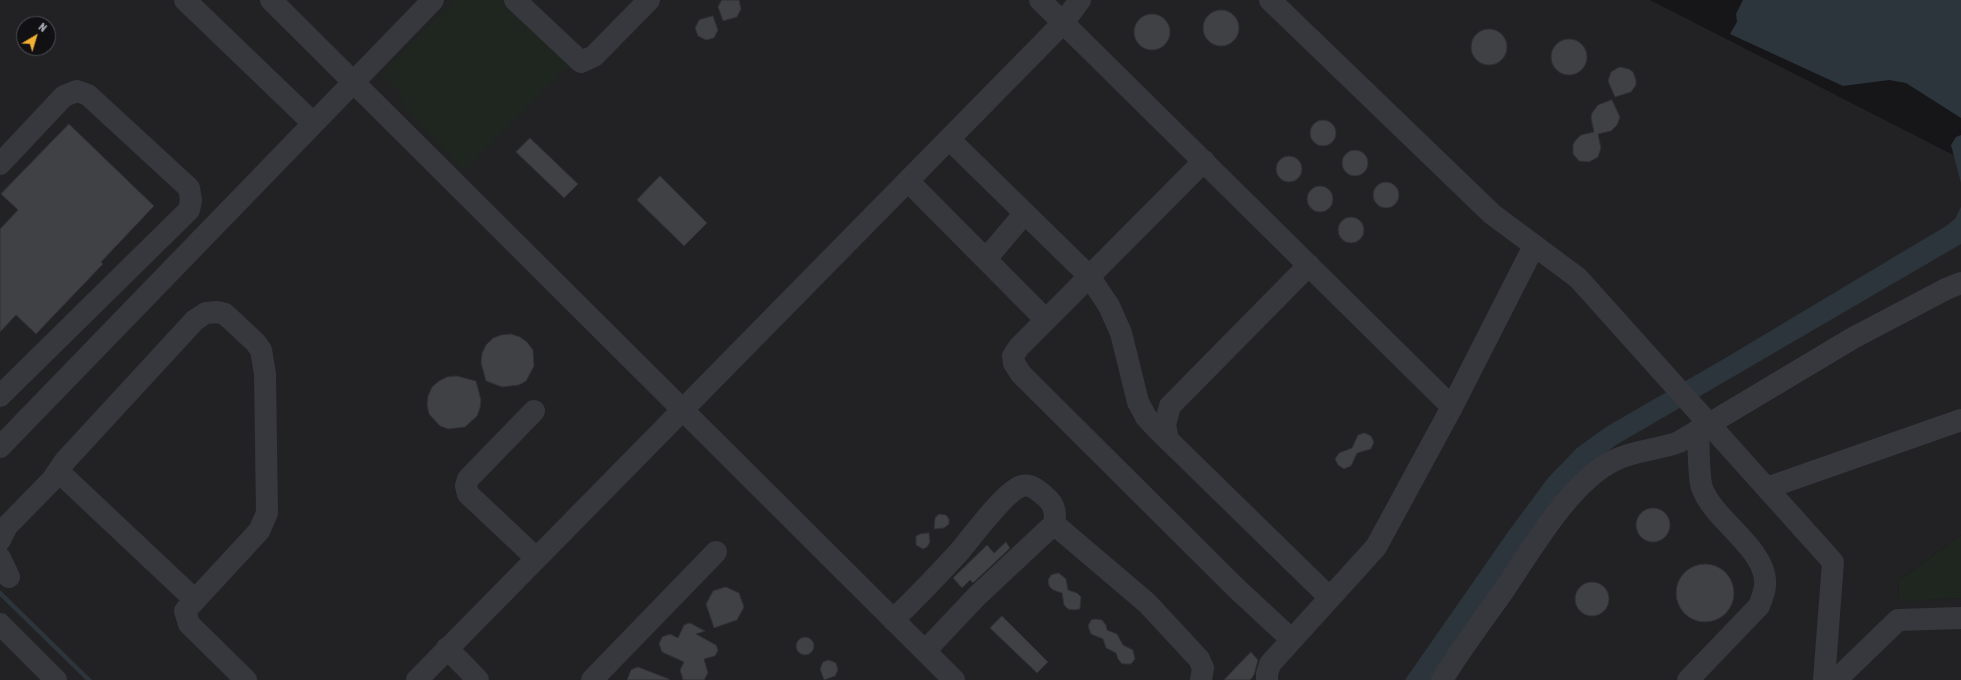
<!DOCTYPE html>
<style>
body{margin:0}
#map{position:relative;width:1961px;height:680px;overflow:hidden;background:#161618;font-family:"Asap Condensed",sans-serif}
canvas{display:block}
.north{position:absolute;left:16px;top:16px;width:40px;height:40px;box-sizing:border-box;background:#111113;border:1px solid #4d4f55;border-radius:50%;rotate:38deg;font-size:11px;font-weight:700;line-height:16px;text-align:center;color:#a8adb8}
.north::after{content:'';display:block;margin:auto;width:14px;height:18px;background:#f2b134;clip-path:polygon(50% 0,100% 100%,50% 72%,0 100%)}
</style>
<div id="map">
<canvas width="1961" height="680"></canvas>
<div class="north">N</div>
</div>
<script>
const ctx = document.querySelector('canvas').getContext('2d');
ctx.lineJoin = 'round';
function fill(path, color) { ctx.fillStyle = color; ctx.fill(path, 'evenodd'); }
function stroke(path, color, width, dash) { ctx.strokeStyle = color; ctx.lineWidth = width; ctx.lineCap = dash ? 'butt' : 'round'; ctx.setLineDash(dash || []); ctx.stroke(path); }
fill(new Path2D(`
 M0 0H1650L1961 159V535L1899 580 1898 601 1961 598V680H0ZM24 24H48V48H24Z`), '#222225');
fill(new Path2D(`
 M455 0H509L572 62 464 171 399 102 404 97 381 73Z
 M1961 535V598L1898 602 1899 580Z`), '#1e261f');
fill(new Path2D(`
 M1743 0H1961V118L1906 83 1889 80 1843 86 1730 34 1737 22 1736 14Z
 M1961 135V183L1951 145 1956 137Z
 M1961 207V244L1616 445 1591 464 1525 545 1431 680H1405L1508 532 1548 478 1577 448 1606 427 1727 357 1946 226 1955 219Z`), '#2c353c');
stroke(new Path2D(`
 M0 593 89 680`), '#2c353c', 4.5);
const building = new Path2D(`
 M722 0H739L741 9 737 17 723 21 718 7Z
 M1203 28a18 18 0 1 1 36 0a18 18 0 1 1-36 0Z
 M1134 32a18 18 0 1 1 36 0a18 18 0 1 1-36 0Z
 M713 16 718 30 714 38 706 40 698 36 695 28 699 20Z
 M1471 47a18 18 0 1 1 36 0a18 18 0 1 1-36 0Z
 M1551 57a18 18 0 1 1 36 0a18 18 0 1 1-36 0Z
 M1620 67 1629 69 1633 72 1636 80V85L1631 92 1615 97 1608 81 1611 72Z
 M1612 100 1620 117 1617 125 1611 131 1598 134 1601 148 1598 157 1589 162 1579 161 1573 154V145L1575 141 1581 135 1594 132 1591 118 1592 113 1598 105Z
 M1310 133a13 13 0 1 1 26 0a13 13 0 1 1-26 0Z
 M69 124 154 206 101 262 103 264 36 334 16 315 0 332V229L18 210 1 194Z
 M530 138 578 184 564 198 516 152Z
 M1342 163a13 13 0 1 1 26 0a13 13 0 1 1-26 0Z
 M1276 169a13 13 0 1 1 26 0a13 13 0 1 1-26 0Z
 M660 176 707 223 684 246 637 200Z
 M1373 195a13 13 0 1 1 26 0a13 13 0 1 1-26 0Z
 M1307 199a13 13 0 1 1 26 0a13 13 0 1 1-26 0Z
 M1338 230a13 13 0 1 1 26 0a13 13 0 1 1-26 0Z
 M511 334 520 337 527 342 533 350 534 366 526 381 519 385 502 387 486 381 481 363 482 353 486 345 493 338 501 335Z
 M457 376 476 381 481 400 480 408 477 416 465 427 448 429 440 426 429 414 427 405 428 396 432 387 439 381 447 377Z
 M1365 433 1371 436 1374 442 1371 449 1357 453 1351 466 1344 469 1338 465 1335 459 1339 453 1352 448 1358 435Z
 M1636 525a17 17 0 1 1 34 0a17 17 0 1 1-34 0Z
 M939 514 946 515 949 519V524L944 528 934 529 935 518Z
 M929 533 930 542 927 547 923 549 916 545V536L920 534Z
 M1006 542 1010 548 973 583 970 580 962 588 953 578 987 545 994 553Z
 M1676 593a29 29 0 1 1 58 0a29 29 0 1 1-58 0Z
 M1059 573 1066 579 1068 590 1077 593 1081 597 1080 609 1074 610 1068 609 1064 605 1062 593 1053 590 1049 586 1048 580 1051 575Z
 M1575 599a17 17 0 1 1 34 0a17 17 0 1 1-34 0Z
 M726 587 739 593 744 607 737 620 714 628 706 604 713 591Z
 M1002 616 1048 662 1037 673 990 628Z
 M1096 619 1102 620 1106 625 1107 630 1117 634 1123 645 1133 650 1135 659 1131 664H1122L1118 659 1116 653 1106 648 1103 639 1091 634 1088 626 1091 620Z
 M690 623 705 631 696 634 716 645 718 650 715 656 704 659 708 673 704 680H683L680 670 684 662 662 652 659 644 662 637 670 634 678 638 684 625Z
 M796 646a9 9 0 1 1 18 0a9 9 0 1 1-18 0Z
 M1251 652 1258 660 1254 675 1250 680H1224Z
 M829 660 836 663 838 670 835 676 824 680 820 669 823 662Z
 M638 667 669 679V680H627L631 670Z`);
fill(building, '#404145');
stroke(building, '#303034', 1);
stroke(new Path2D(`
 M185 0 313 123
 M271 0 954 680
 M515 0 581 62 594 56 649 0
 M1040 0 1452 407
 M1270 0 1492 214 1578 278 1833 562 1824 680
 M949 139 1089 276 1109 306 1121 333 1138 402 1146 417 1159 431 1330 598
 M0 164 64 96 77 91 88 95 189 188 191 200 189 210 0 396
 M908 181 1046 320 1204 161
 M986 259 1024 214
 M1046 320 1019 347 1013 356 1014 363 1021 374 1235 587 1292 640
 M534 411 468 479 466 486 468 494 536 558
 M1168 440 1165 425 1170 406 1309 265
 M0 447 433 0
 M58 471 195 600
 M1767 488 1961 420
 M1054 524 1147 603 1199 659 1203 668 1201 680
 M0 540 7 526 52 480 65 461 195 320 206 313 217 312 225 314 255 342 261 350 265 374 267 513 259 531 185 611 189 624 246 680
 M0 558 9 577
 M893 620C916 598 938 575 959 552 971 538 1006 490 1022 486 1032 483 1041 493 1048 499 1055 506 1056 515 1054 524L977 596 925 651
 M0 624 56 680
 M447 648 478 680
 M417 680 1063 23 1080 0
 M592 680 716 552
 M1267 680V674L1270 664 1376 547 1452 407 1534 246
 M1442 680C1460 650 1482 621 1502 593 1531 551 1569 482 1615 460 1635 450 1658 450 1679 442L1853 338 1946 289 1961 283
 M1688 680 1759 606C1762 598 1766 589 1765 580 1763 547 1714 520 1702 488 1698 475 1699 445 1698 430
 M1836 680 1898 620 1961 618`), '#37383d', 22);
</script>
